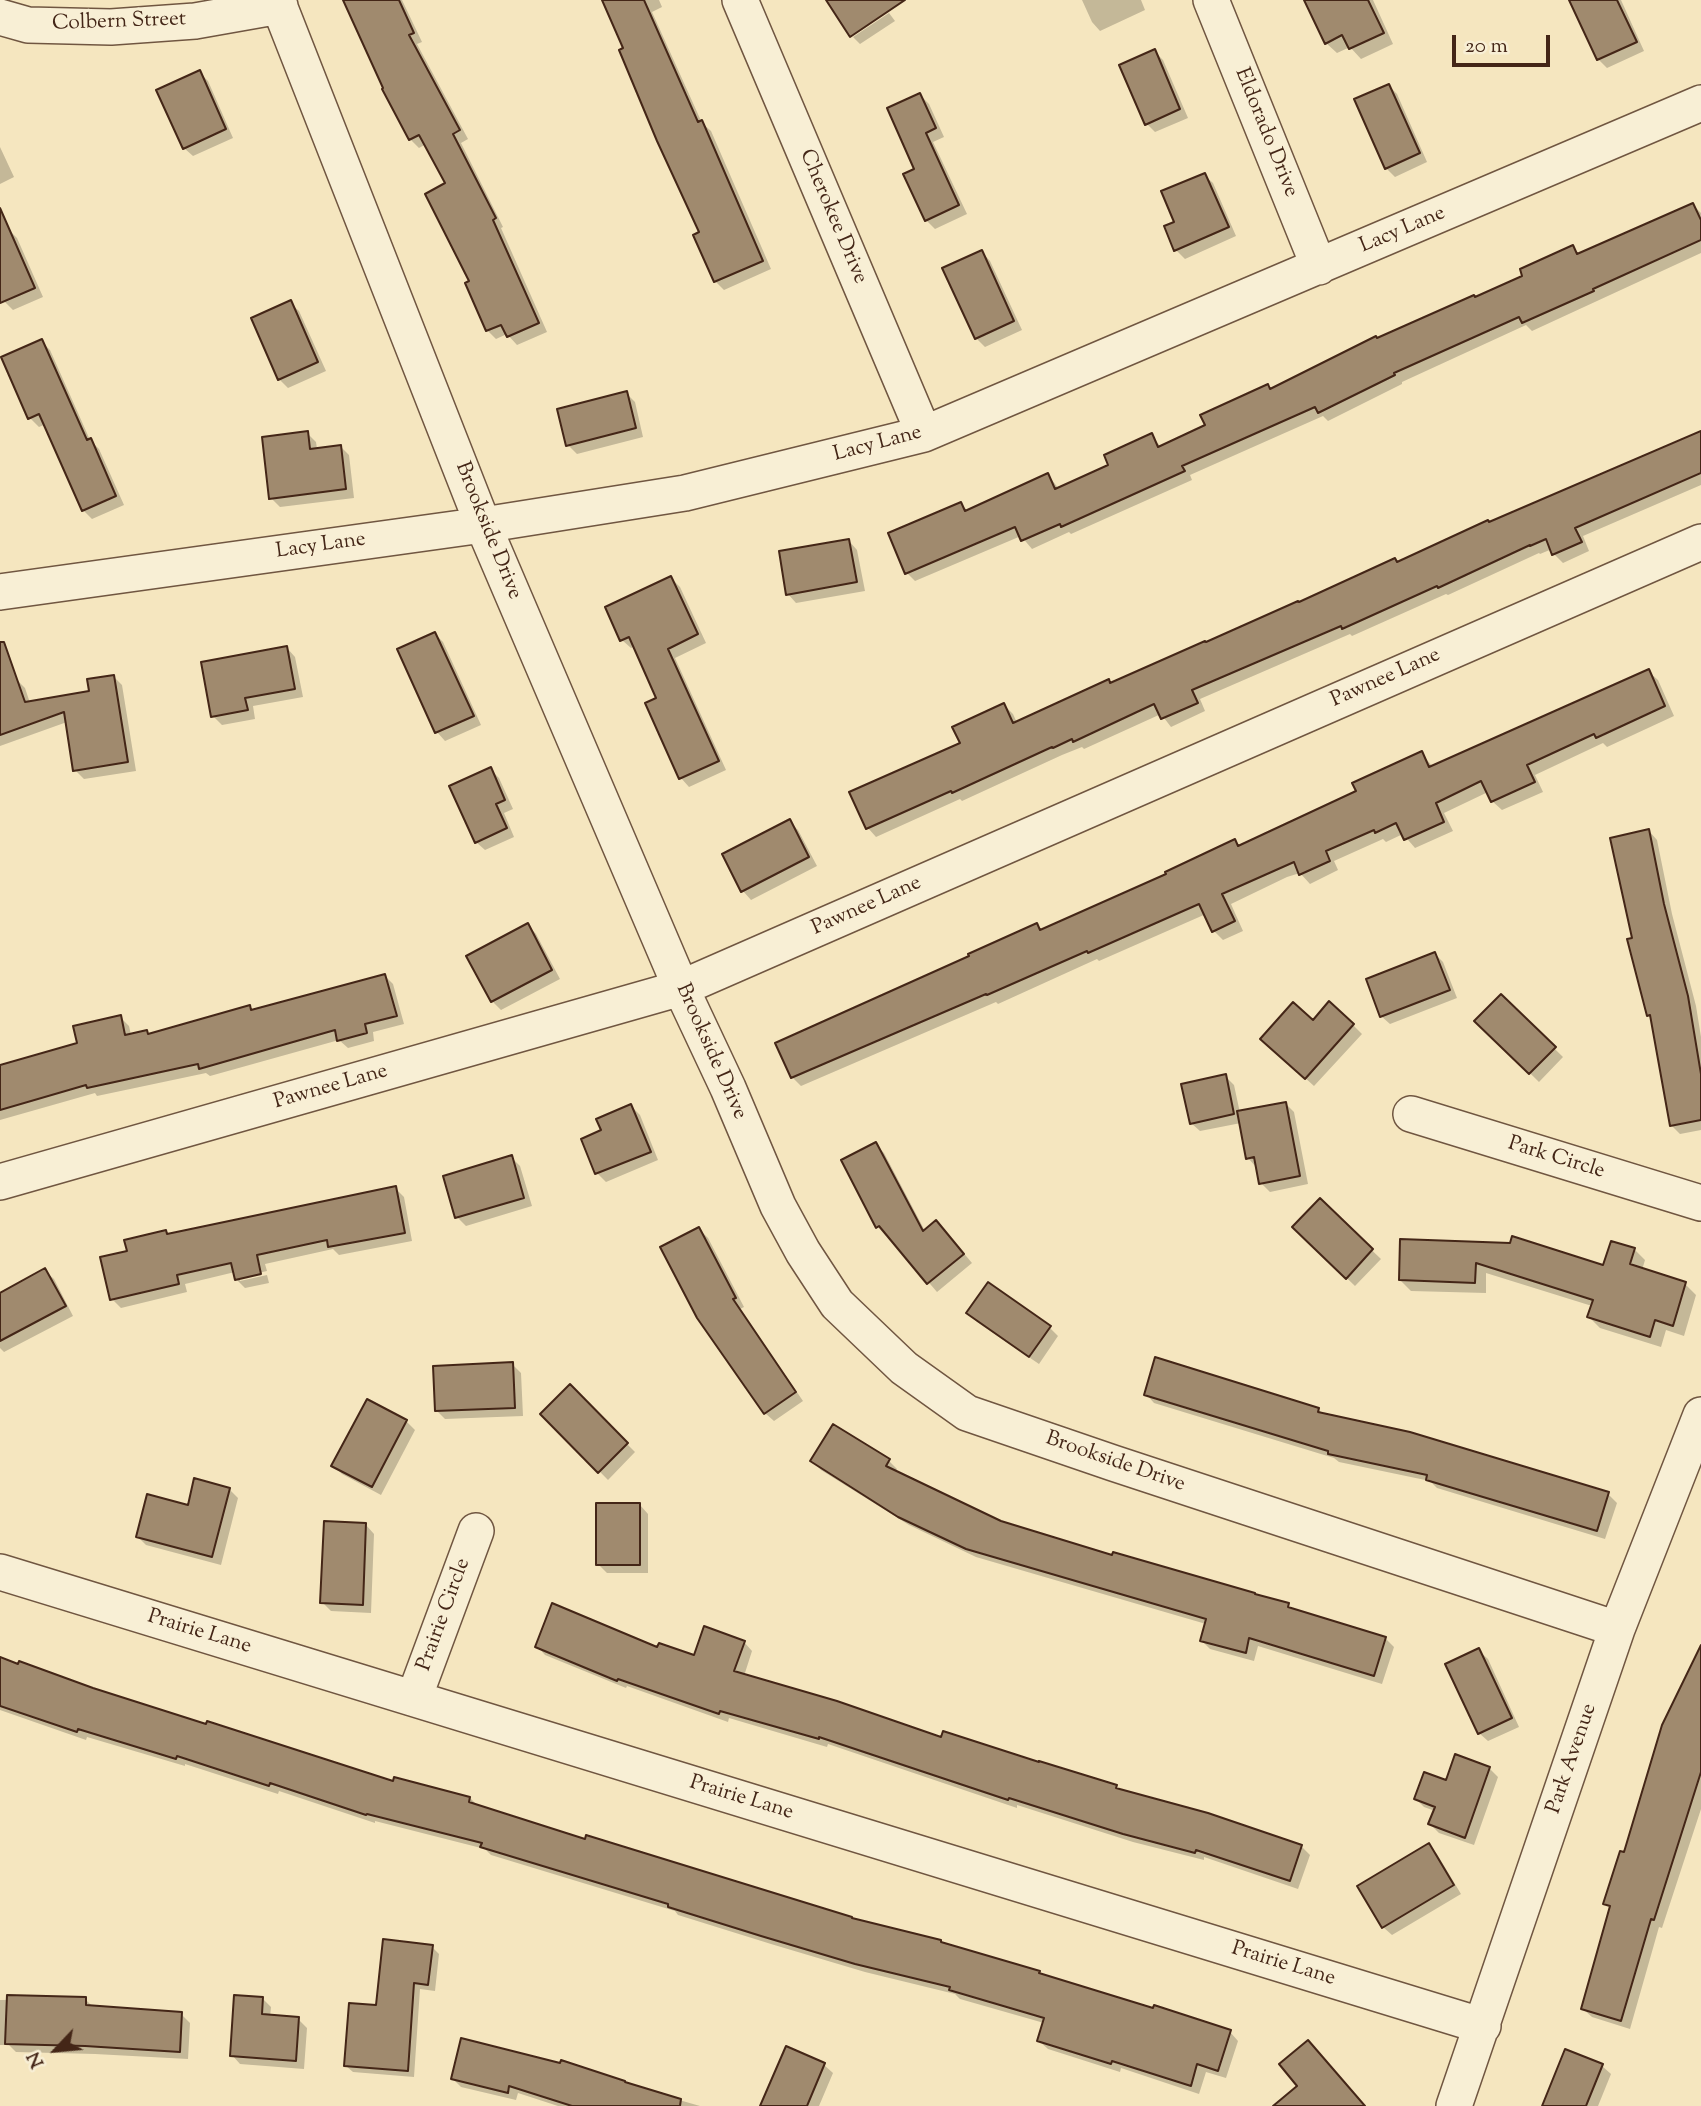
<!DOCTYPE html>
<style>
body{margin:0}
#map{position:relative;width:1701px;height:2106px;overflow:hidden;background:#f5e6bf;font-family:"Sorts Mill Goudy",serif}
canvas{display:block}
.north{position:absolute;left:21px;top:2015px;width:70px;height:70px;-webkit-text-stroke:5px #f8efd5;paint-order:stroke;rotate:244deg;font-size:19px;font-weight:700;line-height:28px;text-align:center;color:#442617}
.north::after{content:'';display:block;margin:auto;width:24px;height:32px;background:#442617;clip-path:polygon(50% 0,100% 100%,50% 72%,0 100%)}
.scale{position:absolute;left:1452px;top:35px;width:98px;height:32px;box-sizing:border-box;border:4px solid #442617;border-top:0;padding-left:9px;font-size:21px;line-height:24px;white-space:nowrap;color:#442617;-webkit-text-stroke:5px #f8efd5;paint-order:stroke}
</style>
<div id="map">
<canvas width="1701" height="2106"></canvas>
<div class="north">N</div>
<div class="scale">20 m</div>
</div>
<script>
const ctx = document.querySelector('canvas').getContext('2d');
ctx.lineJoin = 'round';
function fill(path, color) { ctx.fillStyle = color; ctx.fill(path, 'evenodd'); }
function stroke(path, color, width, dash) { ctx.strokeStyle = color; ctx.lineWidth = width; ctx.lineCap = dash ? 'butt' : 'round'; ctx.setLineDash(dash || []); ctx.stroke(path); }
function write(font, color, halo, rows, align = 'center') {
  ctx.font = font + ' "Sorts Mill Goudy",serif'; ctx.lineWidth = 6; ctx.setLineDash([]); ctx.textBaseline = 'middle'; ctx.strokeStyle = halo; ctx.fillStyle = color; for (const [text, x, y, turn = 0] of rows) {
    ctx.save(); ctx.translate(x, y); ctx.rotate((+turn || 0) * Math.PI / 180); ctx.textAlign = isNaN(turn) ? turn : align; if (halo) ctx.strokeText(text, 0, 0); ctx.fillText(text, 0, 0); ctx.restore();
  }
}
fill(new Path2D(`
 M345 0H402L422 42 417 44 468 139 461 143 503 227 501 228 547 332 517 345 507 334 496 339 487 330 472 282 447 184 426 144 419 148 410 139 384 90Z
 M604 0H659L662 7 652 12 702 123 711 131 771 269 724 290 715 281 701 233Z
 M1082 0H1141L1145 10 1100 31 1092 22Z
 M1306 0H1373L1393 44 1361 59 1350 47 1337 53 1326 43Z
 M1571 0H1621L1644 51 1607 68 1598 59Z
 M889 13 895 21 860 44 853 37Z
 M1154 51 1163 60 1188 118 1155 132 1147 124Z
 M199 72 208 81 233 138 193 156 184 148Z
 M1389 86 1397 94 1427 162 1395 177 1386 168Z
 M920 95 929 104 944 137 933 142 967 214 935 229 926 220 916 170Z
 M0 147 14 177 0 184Z
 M1204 175 1213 183 1236 236 1185 259 1176 250V223Z
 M1693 205 1701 213V253L1532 331 1526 325 1402 382V384L1328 421 1323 416 1190 475 1192 480 1071 534 1069 532 1032 549 1021 536 915 581 907 573 961 504 968 511 1048 475 1059 489 1111 466 1151 435 1161 447 1207 426 1271 390 1377 340 1525 277 1573 247 1580 255Z
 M8 229 17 238 43 297 13 310 0 297V232Z
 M982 252 990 261 1022 330 985 347 976 338Z
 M290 303 299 311 326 371 288 388 279 379Z
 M41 341 50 350 90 440 99 449 124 505 92 519 83 510 46 424 39 427 30 418 3 358Z
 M626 393 635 402 643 437 577 454 568 445Z
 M307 433 316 442 317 449 340 446 349 455 354 498 280 507 271 498Z
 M1701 441V485L1583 536 1589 551 1563 563 1554 554 1552 549 1540 554 1539 553 1448 595 1446 594 1352 636 1350 634 1200 699 1205 711 1171 727 1161 714 1084 749 1082 747 1062 755 962 801 960 799 876 837 868 828 1004 705 1013 714 1017 723 1490 524Z
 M849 541 857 550 865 591 796 603 788 594Z
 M671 578 680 587 706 643 675 658 726 770 689 787 681 778 658 699 635 646 631 648 622 640Z
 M435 634 443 642 481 725 445 741 437 732Z
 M287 648 295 657 303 697 253 706 255 719 222 725 213 716Z
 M1648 671 1658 680 1674 716 1607 747 1603 743 1535 775 1543 792 1502 810 1492 801 1488 792 1444 813 1453 831 1415 848 1403 834 1386 842 1383 839 1334 861 1338 870 1310 884 1300 873 1287 877 1231 904 1243 931 1223 940 1214 931 1206 914 1099 961 1097 959 998 1004 996 1002 801 1086 792 1077 971 957 1036 925 1042 931 1168 875 1235 841 1240 847 1358 792 1421 753 1433 767Z
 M113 676 122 685 136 771 84 779 75 770 67 722 0 746V685L16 679 25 688 30 703 91 692Z
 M490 769 499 778 513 809 504 813 514 837 485 850 476 842Z
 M789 821 798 830 817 866 751 900 743 891Z
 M1649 831 1657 840 1672 914 1696 1006 1701 1037V1130L1680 1134 1671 1125 1652 1019 1648 1015 1634 939Z
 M528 925 536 934 560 979 501 1010 492 1001Z
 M1435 954 1443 962 1457 998 1390 1024 1381 1016Z
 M385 976 393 984 404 1024 373 1032 374 1041 348 1048 339 1040 210 1076 206 1073 97 1096 95 1093 0 1120V1067L79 1044 120 1017 129 1026 131 1035 147 1032 150 1035 250 1007 253 1011Z
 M1501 996 1563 1057 1539 1082 1477 1021Z
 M1313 1023 1353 1025 1362 1034 1314 1086 1271 1047Z
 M1225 1076 1234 1085 1240 1113 1285 1103 1294 1112 1308 1184 1270 1192 1261 1183 1256 1167 1248 1158 1241 1123 1200 1131 1191 1123Z
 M631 1106 640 1115 658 1160 606 1182 597 1173 583 1140 604 1131Z
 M875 1144 884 1153 925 1231H945L972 1263 937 1292 888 1235 886 1236 878 1227 843 1161Z
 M511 1157 520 1166 532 1206 466 1226 457 1217Z
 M395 1188 404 1197 412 1241 339 1255 333 1249 265 1264 267 1271 240 1277V1281L267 1275 269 1283 245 1288 236 1279 235 1272 185 1284 187 1292 121 1308 112 1299 129 1252 166 1232 169 1235Z
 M1320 1201 1381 1259 1355 1286 1294 1227Z
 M699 1229 708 1238 744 1307 740 1309 803 1401 774 1421 765 1413Z
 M1401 1241 1605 1267 1634 1249 1645 1260 1642 1270 1685 1284 1696 1295 1684 1336 1666 1330 1661 1347 1600 1328 1589 1317 1592 1306 1486 1273V1293L1411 1291 1400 1280Z
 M45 1271 54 1279 73 1316 4 1352 0 1348V1295Z
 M968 1313 1049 1327 1058 1336 1039 1364 977 1322Z
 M512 1364 521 1373 523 1416 445 1419 437 1411Z
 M570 1387 635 1452 608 1480 543 1414Z
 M1146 1394 1318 1409 1325 1416 1608 1494 1617 1503 1605 1539 1437 1488 1430 1481 1339 1462 1334 1458 1154 1403Z
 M368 1401 406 1421 415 1430 381 1495 342 1474 334 1466Z
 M812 1461H889L897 1469 895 1472 1000 1523 1113 1557 1288 1605 1294 1611 1385 1638 1394 1647 1382 1684 1258 1646 1254 1661 1210 1649 1202 1641 1206 1624 976 1557 909 1525 821 1470Z
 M229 1489 238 1498 221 1565 146 1545 138 1537 189 1507Z
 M640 1505 648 1514V1573H607L598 1564Z
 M366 1525 374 1534 371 1613 331 1611 322 1602Z
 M744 1642 752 1651 744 1676 942 1739 1116 1787 1121 1791 1301 1846 1310 1855 1298 1889 1204 1857V1860L1133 1842 1017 1805V1808L828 1744 827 1747 729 1718 728 1722 627 1686 626 1688 545 1655 537 1646 658 1649 695 1657Z
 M1701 1649V1809L1662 1928 1659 1927 1630 2029 1592 2017 1583 2009 1611 1909 1605 1903 1625 1855Z
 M1479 1651 1488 1659 1519 1727 1488 1741 1479 1733Z
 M0 1659 394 1783 470 1798 478 1806 586 1841 1039 1973 1041 1975 1230 2032 1238 2041 1226 2078 1206 2072 1199 2094 1121 2068 1120 2072 1048 2049 1039 2041 1044 2023 960 1999 955 1994 865 1972 771 1944 678 1915 675 1911 491 1855 485 1849 375 1821V1823L279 1791 278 1794 185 1764V1766L87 1737 86 1740 0 1710Z
 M1489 1768 1498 1777 1474 1845 1439 1833 1430 1824 1435 1811 1424 1807 1416 1799 1447 1782Z
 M1429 1845 1437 1854 1461 1894 1392 1935 1383 1927Z
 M432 1947 439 1954 435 1991 420 1989 414 2077 353 2072 346 2066 377 2007Z
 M262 1998 271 2007 270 2017 298 2019 307 2028 304 2069 240 2064 232 2055Z
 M85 1999 93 2007 181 2014 190 2023 188 2059 95 2054 16 2052 9 2045H0V2000Z
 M787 2048 824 2065 833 2073 819 2106H762Z
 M1602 2066 1611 2074 1598 2106H1543Z
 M453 2079 627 2085 700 2106H558L518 2093 516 2100 461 2087Z`), '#0003');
const building = new Path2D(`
 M343 0H399L414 33 409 35 460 130 453 134 496 218 493 220 539 323 507 337 501 325 486 331 465 283 469 281 425 194 445 183 419 135 409 140 382 89 383 88Z
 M602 0H644L698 122 702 120 763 261 714 282 693 235 699 232 657 141 619 50 623 48Z
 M826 0H905L850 37Z
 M1304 0H1368L1384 33 1349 49 1342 35 1325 44Z
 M1569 0H1617L1637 42 1597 60Z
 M1155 49 1180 109 1145 125 1119 65Z
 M200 70 226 129 183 149 156 90Z
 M1389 84 1420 153 1385 169 1354 99Z
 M920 93 936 128 926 133 959 205 925 221 903 174 914 169 887 108Z
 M1205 173 1229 227 1174 251 1164 226 1174 222 1161 191Z
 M1693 203 1701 220V240L1593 289 1594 291 1522 323 1519 317 1394 373 1395 375 1318 413 1315 407 1182 466 1185 471 1061 527 1060 524 1021 541 1015 527 905 574 888 533 961 502 965 511 1048 473 1055 489 1108 465 1104 455 1152 433 1158 447 1205 425 1200 415 1268 384 1270 389 1376 336 1377 338 1474 295 1475 297 1522 276 1520 269 1573 245 1577 254Z
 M0 208 35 288 0 303Z
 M982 250 1014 321 975 339 942 268Z
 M291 300 318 362 278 380 251 318Z
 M42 339 87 440 91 438 116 496 82 511 39 414 28 419 1 357Z
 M627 391 636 428 566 446 557 409Z
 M308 431 310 449 341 445 346 489 269 499 262 437Z
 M1701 431V473L1575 528 1582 542 1552 555 1546 539 1530 546V545L1438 588 1437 586 1342 629 1341 626 1192 690 1198 703 1161 719 1154 704 1073 742 1072 739 1053 748 1052 747 952 793 951 791 866 829 849 792 960 743 952 727 1004 703 1013 723 1109 679 1110 683 1205 641 1206 642 1298 601 1299 602 1395 558 1397 562 1488 520 1489 522Z
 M849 539 857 582 786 595 779 551Z
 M671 576 698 634 668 649 719 761 679 779 645 703 656 698 629 637 620 641 605 607Z
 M435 632 474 716 435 733 397 649Z
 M0 642H4L25 702 89 691 87 679 114 675 128 762 73 771 64 712 0 735Z
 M287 646 295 689 245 698 248 710 211 717 201 662Z
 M1649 669 1665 706 1596 738 1594 734 1527 765 1535 782 1491 802 1481 781 1436 803 1444 822 1404 840 1396 823 1375 833 1374 830 1326 851 1330 861 1299 875 1294 862 1222 894 1235 921 1212 932 1199 904 1088 953 1087 951 987 995 986 994 791 1078 775 1043 969 956 968 954 1037 923 1040 930 1166 874 1165 872 1235 839 1238 846 1356 791 1352 783 1422 751 1429 767Z
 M491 767 505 800 496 804 507 828 475 843 449 786Z
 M790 819 809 857 741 892 722 854Z
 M1649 829 1664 904 1688 996 1701 1074V1120L1670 1126 1650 1015 1647 1016 1627 939 1632 938 1610 838Z
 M528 923 552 970 491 1002 466 956Z
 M1435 952 1450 990 1380 1017 1366 979Z
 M385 974 397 1016 365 1024 367 1033 337 1041 335 1030 199 1069 198 1064 87 1088 86 1085 0 1110V1065L77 1043 73 1026 121 1015 125 1035 147 1030 148 1034 250 1005 251 1010Z
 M1501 994 1556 1047 1529 1074 1474 1021Z
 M1329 1001 1354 1024 1305 1079 1260 1039 1293 1002 1313 1020Z
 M1226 1074 1234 1114 1190 1124 1181 1084Z
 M1286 1102 1300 1176 1259 1184 1254 1157 1246 1159 1237 1111Z
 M631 1104 651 1152 595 1174 581 1139 601 1130 596 1119Z
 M876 1142 923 1231 936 1220 964 1254 927 1284 879 1226 876 1228 841 1160Z
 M512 1155 524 1198 455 1218 443 1176Z
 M396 1186 405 1233 328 1247 327 1240 257 1255 261 1274 235 1280 231 1263 177 1275 179 1284 110 1300 100 1257 127 1251 124 1240 166 1230 167 1234Z
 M1320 1198 1373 1249 1346 1279 1292 1227Z
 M699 1227 736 1298 733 1299 796 1392 764 1414 697 1318 660 1247Z
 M1512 1236 1603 1265 1611 1241 1635 1248 1630 1264 1686 1282 1673 1326 1655 1320 1650 1337 1587 1317 1593 1300 1476 1263 1475 1283 1399 1280 1400 1239 1510 1243Z
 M45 1268 66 1306 0 1341V1293Z
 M988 1282 1051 1326 1029 1357 966 1313Z
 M1155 1357 1319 1408 1318 1412 1410 1432 1609 1492 1597 1531 1426 1480 1427 1475 1328 1454V1451L1144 1395Z
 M513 1362 515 1408 435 1411 433 1366Z
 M570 1384 628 1443 598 1473 540 1414Z
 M367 1399 407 1420 372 1487 331 1466Z
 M833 1424 890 1459 886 1466 1001 1521 1112 1555 1113 1552 1255 1593V1594L1289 1603 1288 1607 1386 1637 1374 1676 1249 1638 1246 1653 1200 1641 1206 1619 966 1549 898 1517 810 1461Z
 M194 1478 230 1488 212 1557 136 1537 147 1494 188 1505Z
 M596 1503H640V1565H596Z
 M324 1521 366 1523 363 1605 320 1603Z
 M552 1603 657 1647 659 1643 694 1655 704 1626 745 1641 734 1671 837 1701 941 1737 943 1731 1039 1762V1761L1117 1785 1116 1788 1208 1813 1302 1845 1290 1881 1196 1850 1195 1853 1123 1834 1009 1798 1008 1800 819 1737V1739L720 1711 719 1714 618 1679 617 1681 535 1647Z
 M1701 1645V1772L1654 1920 1651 1919 1621 2021 1581 2009 1610 1906 1603 1904 1620 1851 1624 1852 1662 1725Z
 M1479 1648 1512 1718 1478 1734 1445 1664Z
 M0 1657 18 1664 19 1661 93 1688 206 1724 207 1721 393 1781 394 1777 470 1797 469 1802 585 1839 586 1835 852 1917V1918L941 1940V1942L1040 1971 1039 1973 1153 2008 1154 2005 1231 2030 1218 2071 1197 2064 1191 2086 1112 2061 1111 2064 1037 2041 1044 2018 949 1990 950 1987 855 1964 761 1936 668 1907V1904L480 1847 482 1843 367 1814 366 1815 270 1783 269 1786 177 1756 176 1759 78 1729 77 1732 0 1706Z
 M1455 1754 1490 1767 1465 1838 1428 1824 1435 1807 1414 1799 1424 1772 1446 1780Z
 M1429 1843 1454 1885 1382 1928 1357 1886Z
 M383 1939 433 1945 428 1985 414 1983 408 2071 344 2066 349 2003 376 2005Z
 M7 1995 86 1997V2005L182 2012 180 2052 85 2046 5 2044Z
 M234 1995 263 1997 262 2014 299 2017 296 2061 230 2056Z
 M461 2038 560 2063 561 2060 625 2081V2082L681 2099 680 2106H572L509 2086 508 2093 451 2079Z
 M1308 2040 1365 2106H1273L1297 2086 1279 2064Z
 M786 2046 825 2063 807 2106H760Z
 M1565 2049 1603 2064 1586 2106H1542Z`);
fill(building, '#a08a6e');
stroke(building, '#442617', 2);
const minor = new Path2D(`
 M277 0 483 525 681 988 728 1088 778 1206 803 1252 837 1304 904 1368 967 1413 1113 1463 1617 1629
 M740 0 924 434
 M1211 0 1319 267
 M0 17 28 25 111 27 195 21 280 6
 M0 592 483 525 685 493 924 434 1701 103
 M1411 1114 1701 1203
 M0 1182 681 988 1701 542
 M0 1572 1483 2026
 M414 1698 476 1531
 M1454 2106 1617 1629 1701 1415`);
stroke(minor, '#705641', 38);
stroke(minor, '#f8efd5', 35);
write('21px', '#442617', '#f8efd5', [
 ["Colbern Street",119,23,-2],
 ["Eldorado Drive",1265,133,68],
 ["Cherokee Drive",832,217,67],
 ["Lacy Lane",1403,231,-23],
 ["Lacy Lane",878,445,-15],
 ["Brookside Drive",487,531,68],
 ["Lacy Lane",321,547,-8],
 ["Pawnee Lane",1386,679,-24],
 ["Pawnee Lane",867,907,-24],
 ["Brookside Drive",710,1052,66],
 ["Pawnee Lane",331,1088,-16],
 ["Park Circle",1556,1159,17],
 ["Brookside Drive",1115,1463,19],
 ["Prairie Circle",445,1615,-70],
 ["Prairie Lane",199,1633,17],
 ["Park Avenue",1573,1759,-71],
 ["Prairie Lane",741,1799,17],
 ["Prairie Lane",1283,1965,17]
]);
</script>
